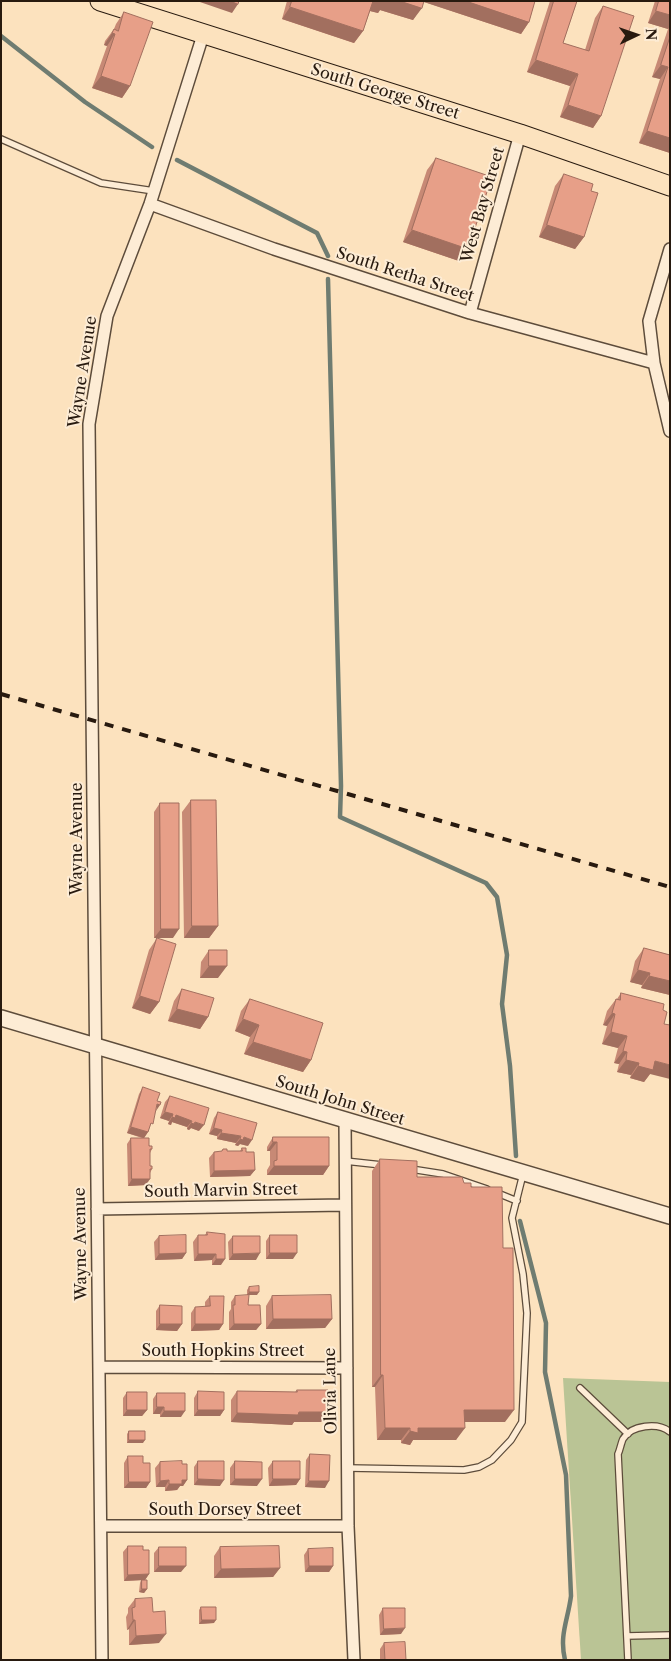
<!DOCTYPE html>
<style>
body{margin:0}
#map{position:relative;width:671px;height:1661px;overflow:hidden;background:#fce2be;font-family:"Libre Caslon Text",serif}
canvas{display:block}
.frame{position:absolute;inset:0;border:2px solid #281a0f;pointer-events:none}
.north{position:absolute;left:611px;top:10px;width:50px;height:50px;-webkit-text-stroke:4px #fdecd5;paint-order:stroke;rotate:87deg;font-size:14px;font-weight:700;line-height:20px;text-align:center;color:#281a0f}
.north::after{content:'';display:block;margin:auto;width:18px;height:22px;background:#281a0f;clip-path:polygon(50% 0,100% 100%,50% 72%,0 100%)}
</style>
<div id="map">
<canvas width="671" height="1661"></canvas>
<div class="frame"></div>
<div class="north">N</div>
</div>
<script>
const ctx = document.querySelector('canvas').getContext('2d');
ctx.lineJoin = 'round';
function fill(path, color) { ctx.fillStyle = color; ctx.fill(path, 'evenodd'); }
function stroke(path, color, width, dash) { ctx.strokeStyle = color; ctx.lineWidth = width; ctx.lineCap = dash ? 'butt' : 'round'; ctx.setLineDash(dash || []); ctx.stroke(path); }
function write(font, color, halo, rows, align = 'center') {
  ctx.font = font + ' "Libre Caslon Text",serif'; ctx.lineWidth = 4; ctx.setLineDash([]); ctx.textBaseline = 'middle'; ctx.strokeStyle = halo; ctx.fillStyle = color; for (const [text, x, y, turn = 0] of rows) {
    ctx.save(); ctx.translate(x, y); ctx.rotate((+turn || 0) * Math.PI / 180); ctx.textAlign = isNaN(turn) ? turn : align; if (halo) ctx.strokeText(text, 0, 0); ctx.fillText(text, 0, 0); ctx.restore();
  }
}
fill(new Path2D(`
 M563 1378 670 1382V1660H581Z`), '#bac495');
stroke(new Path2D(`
 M1 36 85 102 152 147
 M177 160 317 233 328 256
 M328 279 341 786 340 817 486 883 497 897 507 955 502 1004 510 1066 516 1156
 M520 1221 546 1323 545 1372 566 1475 571 1596C568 1620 559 1635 565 1660`), '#6f7c71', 4.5);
const service = new Path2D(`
 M1 139 101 183 154 191
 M345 1161 382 1165
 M411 1169 443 1174 487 1189
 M495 1192 517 1201
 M580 1388 628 1434
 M348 1468 464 1470 479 1467 492 1460 511 1440 522 1422 527 1313 523 1274 512 1218 523 1174
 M627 1636 670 1635
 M628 1660 618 1454C620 1450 621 1443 623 1439 631 1425 658 1422 670 1432`);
const minor = new Path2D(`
 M150 204 274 249 470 313 654 363
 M670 249 649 321 654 363 670 431
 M470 313 520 134
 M345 1121 348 1526 354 1660
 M97 1209 344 1205
 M99 1367 347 1368
 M101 1526H348
 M102 1660 89 424 107 316 150 204 203 35`);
const tertiary = new Path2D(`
 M1 1018 670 1216`);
const primary = new Path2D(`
 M100 1 520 134 670 186`);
stroke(service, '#5d4c3b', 8);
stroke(minor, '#5d4c3b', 14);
stroke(tertiary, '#5d4c3b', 18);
stroke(primary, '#281a0f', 21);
stroke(service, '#fdecd5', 5.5);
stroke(minor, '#fdecd5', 11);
stroke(tertiary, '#fdecd5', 15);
stroke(primary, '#fce2be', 19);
stroke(new Path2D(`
 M1 694 670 887`), '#281a0f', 4, [9, 9]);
fill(new Path2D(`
 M287 1H535L529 22 521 34 424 2 413 20 380 10 378 13 370 11 363 31 354 43 282 19Z
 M550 1H577L563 43 585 50 595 18 603 6 601 116 593 128 560 117 570 86 527 72Z
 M655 1H670V153L639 143 660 79 652 77 668 29 648 23Z
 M124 12 130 86 122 98 92 88 107 46 104 45 105 41 114 29 116 24Z
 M436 158 468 249 459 261 403 242 427 170Z
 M564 174 591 191 584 237 575 249 539 237 555 186Z
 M191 800 218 926 209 938H184L182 812Z
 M160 803 173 938H154V812Z
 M157 938 159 1002 150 1014 132 1008 149 950Z
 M644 948 670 955V995L641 988 642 985 630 982 635 961Z
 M209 950 218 978H200L201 962Z
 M182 989 208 1017 200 1029 168 1021 174 1001Z
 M621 993 650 1074 644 1082 630 1078 631 1075 617 1072 619 1064 614 1063 618 1048 602 1044 607 1026 603 1025 607 1011 616 999H617Z
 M250 999 311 1060 303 1072 244 1054 250 1037 235 1031 241 1011Z
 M143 1087 157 1101 155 1111 148 1132 144 1138 152 1149 150 1153V1166L152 1169 150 1173 146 1185 128 1186 127 1144 131 1138H142L127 1133 139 1094Z
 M170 1096 199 1131 191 1128 189 1130 187 1129V1127L172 1122 171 1125 168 1124 169 1121 160 1118 165 1102Z
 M218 1112 248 1146 240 1144 238 1146 235 1145 236 1143 217 1139V1136L209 1134 214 1118Z
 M273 1137 329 1166 323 1175H267V1170L270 1165V1151H267V1147Z
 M242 1148 246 1152 255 1170 250 1176 210 1177 209 1158 214 1152H221L223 1149 227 1151H240Z
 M380 1159 417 1177 464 1183 471 1187 503 1248 505 1422H465L456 1440H413L410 1445 401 1443V1440H377L375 1387H372V1171Z
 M207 1232 221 1265H212V1260L194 1261 193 1242 198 1235H205Z
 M270 1235 293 1259H266V1241Z
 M159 1236 186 1253 182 1259 155 1260 154 1242Z
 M233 1236 256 1260H229L228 1242Z
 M249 1287 257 1295H247V1290Z
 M210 1296 223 1324 219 1330 191 1331V1313L195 1307H205V1302Z
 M235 1296 248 1305 261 1324 256 1330H229V1312L231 1309V1302Z
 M272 1296 332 1319 325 1328 266 1329V1306Z
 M160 1305 182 1324 177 1331 156 1330V1311Z
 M297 1390 328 1412 321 1422H294L292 1425 231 1422V1400L237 1391 295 1392Z
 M198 1391 224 1410 220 1416H194V1398Z
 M127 1392 147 1410 142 1416H123V1398Z
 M157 1393 181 1417H160V1414H153V1399Z
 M129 1431 143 1443H127V1434Z
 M310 1454 325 1488 305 1487 306 1460Z
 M128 1456 143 1463 150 1482 146 1488H124V1463Z
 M198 1461 220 1486 194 1485V1467Z
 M235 1461 257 1486 230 1485V1468Z
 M273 1461 300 1479 296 1485 269 1486 268 1468Z
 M160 1462 182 1464 187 1480 183 1486H180L177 1490 165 1491V1487H156L155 1468Z
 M128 1546 143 1550 149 1574 145 1580 147 1589 144 1593 139 1592 140 1583 141 1580 124 1581 123 1552Z
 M159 1547 181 1572H154V1553Z
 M220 1547 280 1568 273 1577 214 1578V1556Z
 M308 1549 333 1566 329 1572H305L304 1555Z
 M135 1599 153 1612 159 1643 129 1645V1629L127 1630 126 1617 128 1613V1608Z
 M201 1607 214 1623 199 1624V1610Z
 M383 1608 401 1634 380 1635 379 1615Z
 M384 1643 406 1660H380V1649Z`), '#c78975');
fill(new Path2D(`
 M197 1H231L238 4 232 13Z
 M372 1H400L422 8 413 20 380 10 378 13 366 10Z
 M421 1H466L529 22 521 34Z
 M290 7 363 31 354 43 282 19Z
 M656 11 670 15V27L668 29 648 23Z
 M112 33 115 34 107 46 104 45Z
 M536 60 578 74 570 86 527 72Z
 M661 65 668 67 660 79 652 77Z
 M101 76 130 86 122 98 92 88Z
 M568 105 601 116 593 128 560 117Z
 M647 131 670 138V153L639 143Z
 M547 225 584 237 575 249 539 237Z
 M412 230 468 249 459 261 403 242Z
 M192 926H218L209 938H184Z
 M161 929H179L173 938H154Z
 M209 966H227L218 978H200Z
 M638 970 650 973 642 985 630 982Z
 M649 976 670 981V995L641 988Z
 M140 996 159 1002 150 1014 132 1008Z
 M177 1009 208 1017 200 1029 168 1021Z
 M612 1013 615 1014 607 1026 603 1025Z
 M243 1019 259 1025 250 1037 235 1031Z
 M611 1032 627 1036 618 1048 602 1044Z
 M253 1042 311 1060 303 1072 244 1054Z
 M623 1051 627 1052 619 1064 614 1063Z
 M626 1060 639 1063 631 1075 617 1072Z
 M655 1061 670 1065V1079L650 1074 644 1082 630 1078 638 1066Z
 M157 1104 160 1105 156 1111Z
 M165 1112 173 1114 169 1121 160 1118Z
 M176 1115 192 1121 187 1127 172 1122 171 1125 168 1124 172 1117Z
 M195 1122 204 1125 199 1131 191 1128 189 1130 187 1129 191 1123Z
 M131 1127 148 1132 144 1138 127 1133Z
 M214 1128 222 1130 217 1136 209 1134Z
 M221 1133 241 1136 236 1143 217 1139Z
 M244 1137 252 1140 248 1146 240 1144 238 1146 235 1145 240 1139Z
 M273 1142H277L270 1151H267Z
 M274 1166H329L323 1175H267Z
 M255 1170 250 1176 210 1177 214 1171Z
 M132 1179H150L146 1185 128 1186Z
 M186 1253 182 1259 155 1260 159 1254Z
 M260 1253 256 1260H229L233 1254Z
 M270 1253H297L293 1259H266Z
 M198 1254H216L212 1260 194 1261Z
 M216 1259H225L221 1265H212Z
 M249 1292H259L257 1295H247Z
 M273 1319H332L325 1328 266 1329Z
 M160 1324H182L177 1331 156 1330Z
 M195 1324H223L219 1330 191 1331Z
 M234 1324H261L256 1330H229Z
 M381 1375H383L375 1387H372Z
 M157 1407H164L160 1414H153Z
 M127 1410H147L142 1416H123Z
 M198 1410H224L220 1416H194Z
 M464 1410H514L505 1422H456Z
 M164 1411H185L181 1417H160Z
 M328 1412 321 1422H294L292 1425 231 1422 237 1413Z
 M385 1428H410L401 1440H377Z
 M418 1428H465L456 1440H413L410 1445 401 1443 410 1431Z
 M129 1440H145L143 1443H127Z
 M198 1479 224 1480 220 1486 194 1485Z
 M235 1479H262L257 1486 230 1485Z
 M273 1479H300L296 1485 269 1486Z
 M169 1480 165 1487H156L160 1481Z
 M182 1480H187L183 1486H180L177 1490 165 1491 169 1484Z
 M309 1481H329L325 1488 305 1487Z
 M129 1482H150L146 1488H124Z
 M159 1566H186L181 1572H154Z
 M309 1566H333L329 1572H305Z
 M280 1568 273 1577 214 1578 221 1569Z
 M149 1574 145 1580 124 1581 128 1575Z
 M142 1589H147L144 1593 139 1592Z
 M133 1620H135L129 1629 127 1630Z
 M202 1620H216L214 1623 199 1624Z
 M405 1628 401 1634 380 1635 384 1629Z
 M166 1634 159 1643 129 1645 136 1636Z`), '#a26f5f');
const building = new Path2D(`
 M231 1H239L238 4Z
 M292 1H373L363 31 290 7Z
 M400 1H424L422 8Z
 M466 1H535L529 22Z
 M554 1H577L563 43 589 51 603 6 634 16 601 116 568 105 578 74 536 60Z
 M659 1H670V15L656 11Z
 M124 12 153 22 130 86 101 76 115 34 112 33 114 29 118 31Z
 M670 37V138L647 131 668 67 661 65Z
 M436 158 492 177 468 249 412 230Z
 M564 174 593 184 591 191 598 193 584 237 547 225Z
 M191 800H216L218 926H192Z
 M160 803H179V929H161Z
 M157 938 176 944 159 1002 140 996Z
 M644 948 670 955V981L649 976 650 973 638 970Z
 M209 950H227V966H209Z
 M182 989 214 998 208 1017 177 1009Z
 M621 993 664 1004 663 1010 667 1012 664 1024 670 1025V1065L655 1061 653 1070 638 1066 639 1063 626 1060 627 1052 623 1051 627 1036 611 1032 615 1014 612 1013 616 999 620 1000Z
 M250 999 323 1023 311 1060 253 1042 259 1025 243 1019Z
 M143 1087 160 1093 157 1101 161 1102 160 1105 157 1104 153 1124 151 1123 148 1132 131 1127Z
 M170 1096 209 1108 204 1125 195 1122 194 1124 191 1123 192 1121 176 1115 175 1118 172 1117 173 1114 165 1112Z
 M218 1112 257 1123 252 1140 244 1137 243 1140 240 1139 241 1136 221 1133 222 1130 214 1128Z
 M273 1137H329V1166H274V1161L277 1160V1142H273Z
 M131 1138H149V1146H152V1149H150V1166H152V1169H150V1179H132Z
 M242 1148H246V1152H254L255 1170 214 1171V1152L222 1151 223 1149H227V1151H242Z
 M380 1159 417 1161V1177H462L464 1183H471V1187H502L503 1248H513L514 1410H464L465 1428H418V1433L410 1431V1428H385L383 1375H381Z
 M207 1232 225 1234V1259H216V1254H198V1235H207Z
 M186 1235V1253L159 1254V1236Z
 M270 1235H297V1253H270Z
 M233 1236H260V1253L233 1254Z
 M259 1286V1292H249V1287Z
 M249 1295 248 1305H260L261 1324H234L233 1305H235V1296Z
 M331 1295 332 1319H273L272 1296Z
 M210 1296H224L223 1324H195V1307L210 1306Z
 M160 1305 182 1306V1324H160Z
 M297 1390H328V1412H299L298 1415 237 1413V1391L297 1392Z
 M198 1391 224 1392V1410H198Z
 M127 1392H147V1410H127Z
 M157 1393H185V1411H164V1407H157Z
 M129 1431H145V1440H129Z
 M310 1454 330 1455 329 1481H309Z
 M128 1456H143V1463H150V1482H129Z
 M182 1461V1464H187V1480H182V1484H169V1480L160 1481V1462Z
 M198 1461H224V1480L198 1479Z
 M235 1461 262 1462V1479H235Z
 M273 1461H300V1479H273Z
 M128 1546H143V1550H149V1574L128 1575Z
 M279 1546 280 1568 221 1569 220 1547Z
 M159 1547H186V1566H159Z
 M333 1548V1566H309L308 1549Z
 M142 1580H147V1589H142Z
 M152 1598 153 1612 165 1611 166 1634 136 1636 135 1620H133L132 1608 135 1607V1599Z
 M201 1607H216V1620H202Z
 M383 1608H405V1628L384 1629Z
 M405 1642 406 1660H385L384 1643Z`);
fill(building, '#e79f88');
stroke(building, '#a26f5f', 1);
write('16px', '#281a0f', '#fdecd5', [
 ["South George Street",385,92,17],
 ["West Bay Street",483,205,-74],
 ["South Retha Street",405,275,18],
 ["Wayne Avenue",83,372,-81],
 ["Wayne Avenue",77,839,-90],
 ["South John Street",340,1101,17],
 ["South Marvin Street",221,1191,-1],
 ["Wayne Avenue",81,1244,-91],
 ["South Hopkins Street",223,1351],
 ["Olivia Lane",331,1391,-91],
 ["South Dorsey Street",225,1510]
]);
</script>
